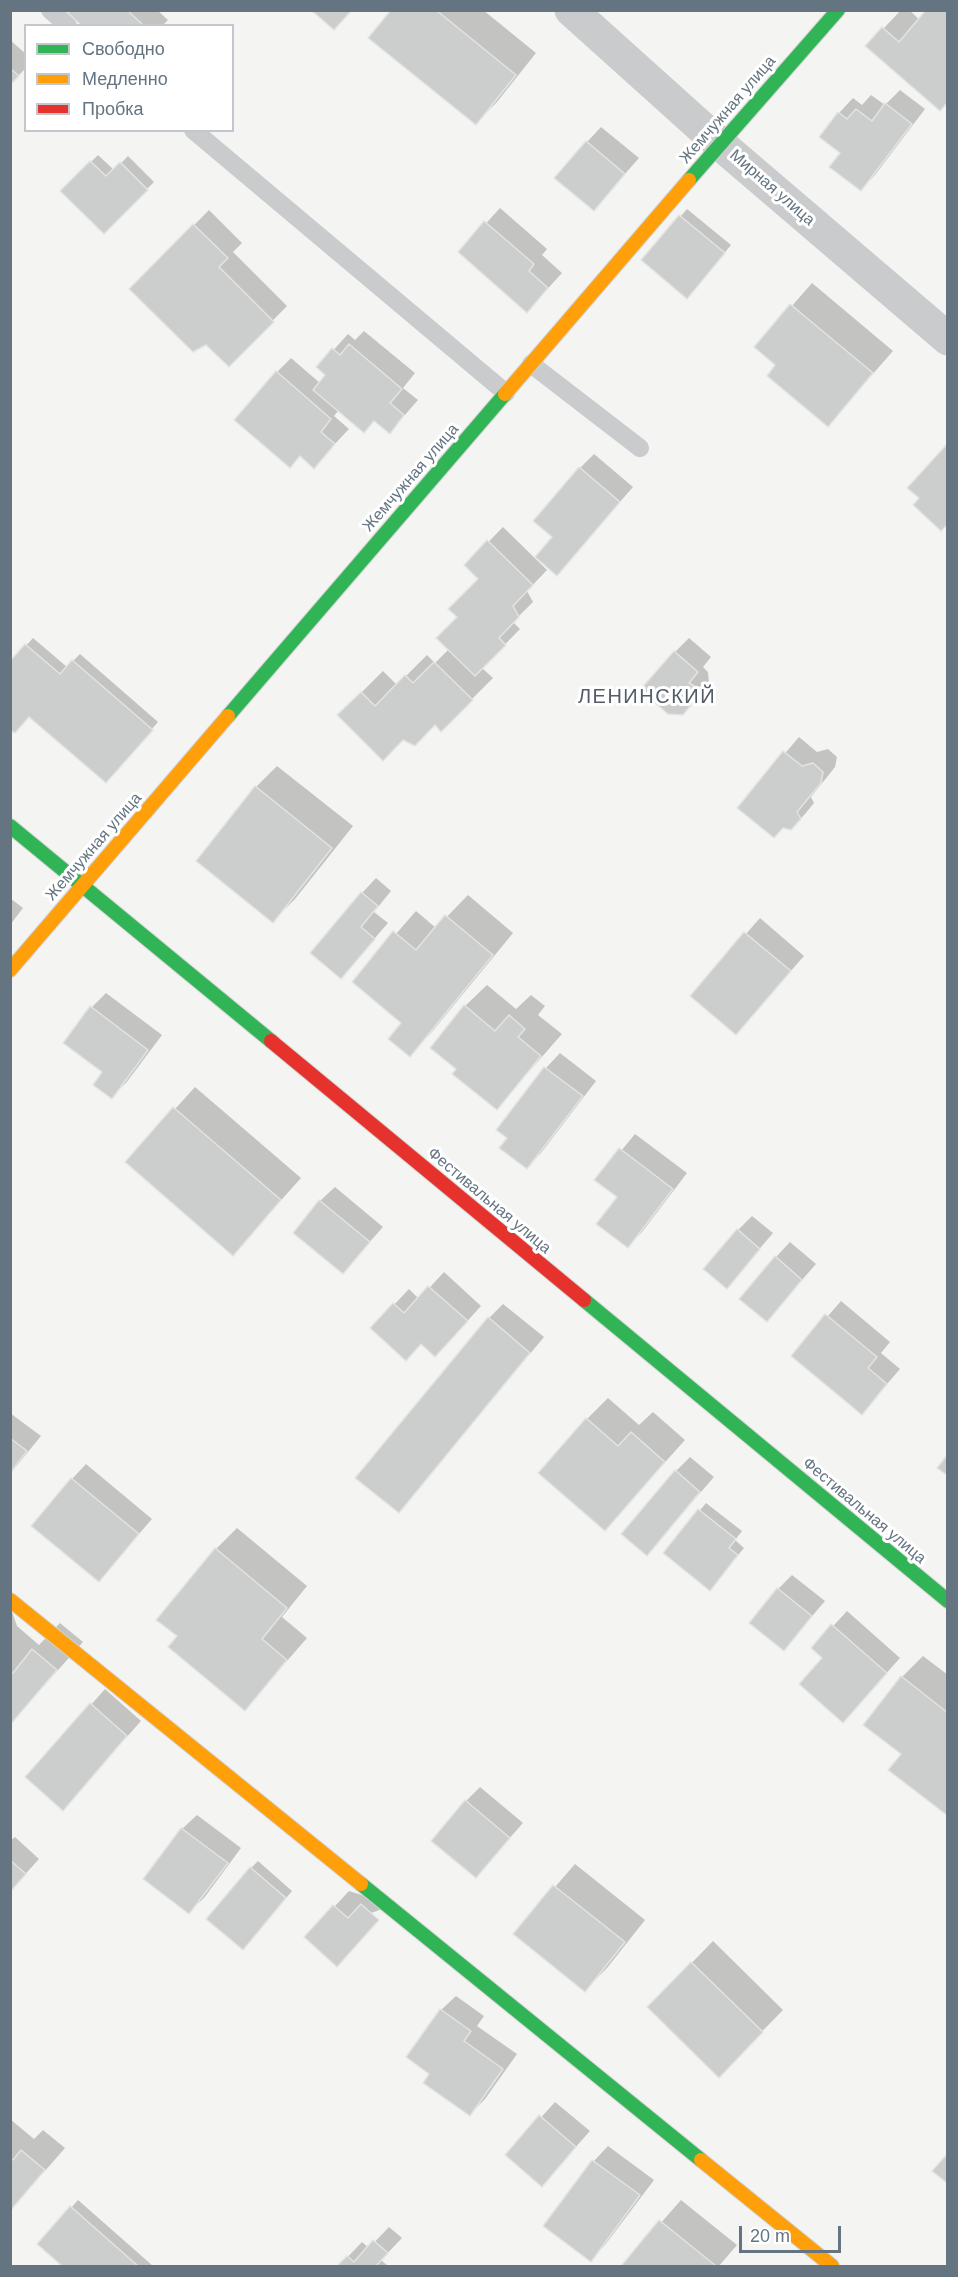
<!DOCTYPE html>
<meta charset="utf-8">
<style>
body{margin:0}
#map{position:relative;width:958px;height:2277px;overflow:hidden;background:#f4f4f2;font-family:Helvetica,sans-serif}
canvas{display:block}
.frame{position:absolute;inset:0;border:12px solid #647481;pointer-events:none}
.legend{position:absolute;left:24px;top:24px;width:210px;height:108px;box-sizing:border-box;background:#fff;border:2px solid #c1c7cd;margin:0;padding:8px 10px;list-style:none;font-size:18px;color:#647481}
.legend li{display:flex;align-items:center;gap:12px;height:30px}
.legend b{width:30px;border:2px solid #c1c7cd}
.scale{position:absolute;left:739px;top:2226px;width:102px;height:27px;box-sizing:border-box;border:3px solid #647481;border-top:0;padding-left:8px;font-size:18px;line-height:21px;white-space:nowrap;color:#647481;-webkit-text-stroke:4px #fff;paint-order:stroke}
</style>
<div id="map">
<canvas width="958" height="2277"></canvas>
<div class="frame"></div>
<ul class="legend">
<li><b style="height:8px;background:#30b455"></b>Свободно</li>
<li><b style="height:8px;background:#ff9f0a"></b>Медленно</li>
<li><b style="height:8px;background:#e5322d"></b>Пробка</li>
</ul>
<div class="scale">20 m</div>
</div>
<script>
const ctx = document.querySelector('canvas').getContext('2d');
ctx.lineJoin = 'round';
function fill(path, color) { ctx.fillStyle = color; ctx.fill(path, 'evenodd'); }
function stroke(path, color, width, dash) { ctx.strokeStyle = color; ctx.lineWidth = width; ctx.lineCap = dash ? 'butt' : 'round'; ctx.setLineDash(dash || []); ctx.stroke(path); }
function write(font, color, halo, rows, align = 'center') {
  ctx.font = font + ' Helvetica,sans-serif'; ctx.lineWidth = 6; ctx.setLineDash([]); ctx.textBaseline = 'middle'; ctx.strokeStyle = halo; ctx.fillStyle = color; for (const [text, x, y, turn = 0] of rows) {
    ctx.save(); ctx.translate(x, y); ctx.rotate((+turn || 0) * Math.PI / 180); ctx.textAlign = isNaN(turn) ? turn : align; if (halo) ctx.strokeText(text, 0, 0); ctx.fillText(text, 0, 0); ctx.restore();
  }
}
fill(new Path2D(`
 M73 10H157L168 20 162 26H84Z
 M393 10H483L536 53 497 102 476 123Z
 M901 10H909L920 20 948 101 867 46Z
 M10 40 26 54V68L10 84Z
 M900 90 925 109 875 175 861 189 842 153 839 113 853 98 862 105 871 95 885 105Z
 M601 127 639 158 594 209 587 142Z
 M98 155 114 170 128 156 154 182 104 232 62 191Z
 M500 208 547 249 542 255 562 273 541 296 460 252Z
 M687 209 731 245 694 290 643 260Z
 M209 210 242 243 233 252 287 306 229 365 206 343 131 289Z
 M812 283 893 351 828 425 777 365 756 347Z
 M364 331 415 373 403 388 418 400 390 432 375 420 339 410 334 416 349 429 314 466 277 372 291 358 320 383 327 375 318 367 348 334 355 340Z
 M594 454 633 487 557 574 554 537 580 468Z
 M503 527 547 570 527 591 533 602 513 622 520 629 482 668 493 678 441 730 435 724 339 715 383 671 397 685 427 655 435 663 449 649 459 617 480 579 466 565Z
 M33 638 67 667 80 654 158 722 113 774 30 715 10 663Z
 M689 638 711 657 703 667 708 672 709 684 683 713 675 652Z
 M799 737 817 752 828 749 837 757 835 767 811 797 814 803 805 814 791 829 739 807Z
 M277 766 353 826 295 899 273 921 256 787Z
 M376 878 391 891 374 912 388 923 341 977 362 893Z
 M468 895 513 933 431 1033 410 1055 403 1023 354 982 416 911 436 928Z
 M10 898 23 908 10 925Z
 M760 918 804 956 736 1033 692 995Z
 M487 985 516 1009 531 995 545 1006 538 1015 562 1034 497 1108 458 1069 465 1006Z
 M106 993 162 1035 126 1083 111 1097 92 1007Z
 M560 1053 596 1081 541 1153 527 1167 509 1138 498 1129 546 1068Z
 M195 1087 301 1178 233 1254 127 1162Z
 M635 1134 687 1173 642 1232 628 1246 619 1197 597 1180Z
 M335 1187 383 1227 343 1272 320 1201Z
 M752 1216 773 1233 727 1287 738 1230Z
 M790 1242 816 1264 767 1320 776 1257Z
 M444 1272 481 1306 450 1340 422 1343 406 1359 372 1328 409 1289 419 1299Z
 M841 1301 890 1342 881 1353 900 1369 862 1413 793 1356Z
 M503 1304 544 1337 399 1511 489 1318Z
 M608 1398 639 1425 653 1412 685 1440 605 1529 587 1419Z
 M10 1413 41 1436 10 1474Z
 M690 1457 714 1477 647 1554 676 1471Z
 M86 1464 152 1519 99 1580 72 1479Z
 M706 1503 742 1531 735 1540 744 1548 710 1589 665 1553Z
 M237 1528 307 1586 282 1617 307 1638 245 1709 179 1636 216 1549Z
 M792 1575 825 1601 784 1649 778 1589Z
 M10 1606 17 1626 39 1645 60 1623 83 1642 10 1724Z
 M847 1611 900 1658 857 1706 825 1658 813 1648Z
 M923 1656 948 1675V1814L903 1754 902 1677Z
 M105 1689 141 1721 63 1809 27 1777Z
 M480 1787 523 1823 476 1876 466 1801Z
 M197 1815 241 1848 204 1898 189 1912 182 1829Z
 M15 1837 39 1859 10 1891V1841Z
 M258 1861 292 1891 250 1941 251 1868Z
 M575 1864 645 1920 607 1968 585 1990 515 1933Z
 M349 1891 393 1905 306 1937 335 1906Z
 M713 1941 783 2010 740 2054 649 2007Z
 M456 1996 484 2016 477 2026 517 2054 485 2099 470 2114 431 2074 441 2010Z
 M555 2102 590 2131 542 2185 507 2155Z
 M10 2119 34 2139 43 2130 65 2148 10 2211Z
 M608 2146 654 2180 605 2245 591 2260 545 2226 594 2161Z
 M78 2200 153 2266H64L39 2244Z
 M681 2200 737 2245 719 2266H623Z
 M389 2227 402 2238 381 2260 388 2266H339L362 2242 369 2248Z`), '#0003');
const building = new Path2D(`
 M71 10H127L144 26H82L68 13Z
 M311 10H352L334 30Z
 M391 10H436L516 75 476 125 368 38Z
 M926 10H948V102L940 111 865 46 882 27 899 42Z
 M10 68 19 76 10 85Z
 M885 103 912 124 861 191 829 167 840 153 819 137 838 112 847 119 856 109 872 121Z
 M586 141 625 174 594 211 554 178Z
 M90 161 106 176 120 162 148 190 104 234 60 191Z
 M679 215 725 253 687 299 641 260Z
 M484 221 534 264 529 271 548 288 527 313 458 252Z
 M193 224 228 258 219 267 274 322 229 367 206 345 193 352 129 289Z
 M790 304 873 373 828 427 767 376 775 365 754 347Z
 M349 344 402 389 390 403 404 415 390 434 374 421 364 433 313 390 325 375 316 367 332 348 340 355Z
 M276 371 331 419 321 432 335 444 314 469 300 456 290 468 234 420Z
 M948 443V524L941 531 913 505 919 498 907 488Z
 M579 467 620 502 557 576 535 557 552 537 533 521Z
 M487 540 533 585 513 606 519 617 499 638 506 645 475 676 436 638 457 617 448 609 478 579 464 565Z
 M25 644 60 674 72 660 153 730 106 783 29 717 15 733 10 730V661Z
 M674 651 698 672 689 683 694 686 695 700 683 715 668 714 640 690Z
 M434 662 473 700 441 732 435 725 415 746 403 740 383 761 337 715 361 692 375 706 405 675 413 683Z
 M783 751 802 766 813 763 823 772 821 783 797 812 801 819 791 830 783 828 774 838 737 808Z
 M255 786 332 848 273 923 196 861Z
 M361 892 378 906 361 927 375 939 341 979 310 953Z
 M445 915 493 955 410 1057 388 1039 401 1023 352 982 393 931 416 950Z
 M744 932 791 971 736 1035 690 996Z
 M464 1005 495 1031 509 1015 525 1029 518 1037 541 1056 497 1110 452 1074 456 1069 430 1048Z
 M90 1006 148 1050 112 1099 93 1085 102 1072 63 1043Z
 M544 1067 583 1096 527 1169 499 1148 507 1138 496 1130Z
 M173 1107 281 1200 233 1256 125 1162Z
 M619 1148 673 1189 628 1248 596 1224 617 1197 594 1180Z
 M319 1200 370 1242 343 1274 293 1233Z
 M737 1229 760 1249 727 1289 703 1269Z
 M775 1256 802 1280 767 1322 739 1299Z
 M428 1286 468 1321 435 1357 421 1344 406 1361 370 1328 393 1303 404 1313Z
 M825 1314 877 1357 868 1368 887 1384 862 1415 791 1356Z
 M488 1317 530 1353 399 1513 355 1478Z
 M586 1418 618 1446 631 1432 665 1462 605 1531 538 1473Z
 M10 1438 27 1451 10 1473Z
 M948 1454V1476L937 1468Z
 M675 1470 700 1492 647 1556 621 1534Z
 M71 1478 139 1534 99 1582 31 1526Z
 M698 1509 736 1539 729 1548 738 1555 710 1591 663 1553Z
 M215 1548 287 1608 262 1639 287 1660 245 1711 168 1647 177 1636 156 1620Z
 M777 1588 812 1616 784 1651 749 1623Z
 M831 1624 887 1673 843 1723 799 1684 822 1658 811 1648Z
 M32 1649 57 1670 10 1725V1671L13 1673Z
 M901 1676 948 1713V1816L888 1770 901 1754 863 1725Z
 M90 1703 127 1736 63 1811 25 1777Z
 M465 1800 510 1838 476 1878 431 1841Z
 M181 1828 228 1863 189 1914 143 1879Z
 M10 1860 26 1874 10 1892Z
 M250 1867 286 1898 243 1950 206 1919Z
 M553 1885 625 1942 585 1992 513 1934Z
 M361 1904 379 1920 337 1967 304 1937 333 1905 348 1918Z
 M691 1962 763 2032 719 2078 647 2007Z
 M440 2009 471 2031 464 2041 503 2069 470 2116 423 2083 429 2074 406 2057Z
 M539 2115 576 2147 542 2187 505 2155Z
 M21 2150 45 2170 10 2211V2158L13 2160Z
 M948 2153V2184L932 2171Z
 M592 2160 640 2195 591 2262 543 2226Z
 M70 2206 138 2266H62L37 2244Z
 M659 2220 716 2266H621Z
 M373 2240 388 2253 376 2266H337L347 2256 354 2262Z`);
fill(building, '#cccecd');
stroke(building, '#e3e3e2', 1.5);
const fast = new Path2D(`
 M689 180 838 10
 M228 716 505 394
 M10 826 271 1041
 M584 1300 948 1601
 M361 1884 701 2160`);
const slow = new Path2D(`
 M505 394 689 180
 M10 970 228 716
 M10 1600 361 1884
 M701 2160 832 2266`);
const jam = new Path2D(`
 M271 1041 584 1300`);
stroke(fast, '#d1d2d2', 16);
stroke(slow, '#d1d2d2', 16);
stroke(jam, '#d1d2d2', 16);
stroke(new Path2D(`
 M50 10 68 26
 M193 130 506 393
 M531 364 640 448`), '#cacbcc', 18);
stroke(new Path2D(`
 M571 10 720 144 948 339`), '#cacbcc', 33);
stroke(fast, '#30b455', 14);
stroke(slow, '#ff9f0a', 14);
stroke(jam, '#e5322d', 14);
write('16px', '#647481', '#fff', [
 ["Жемчужная улица",728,110,-49],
 ["Мирная улица",772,188,41],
 ["Жемчужная улица",411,478,-49],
 ["Жемчужная улица",94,847,-49],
 ["Фестивальная улица",489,1201,40],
 ["Фестивальная улица",864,1511,40]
]);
ctx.letterSpacing = '1.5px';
write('20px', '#525d67', '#fff', [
 ["ЛЕНИНСКИЙ",647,697]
]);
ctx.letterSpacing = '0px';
</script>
